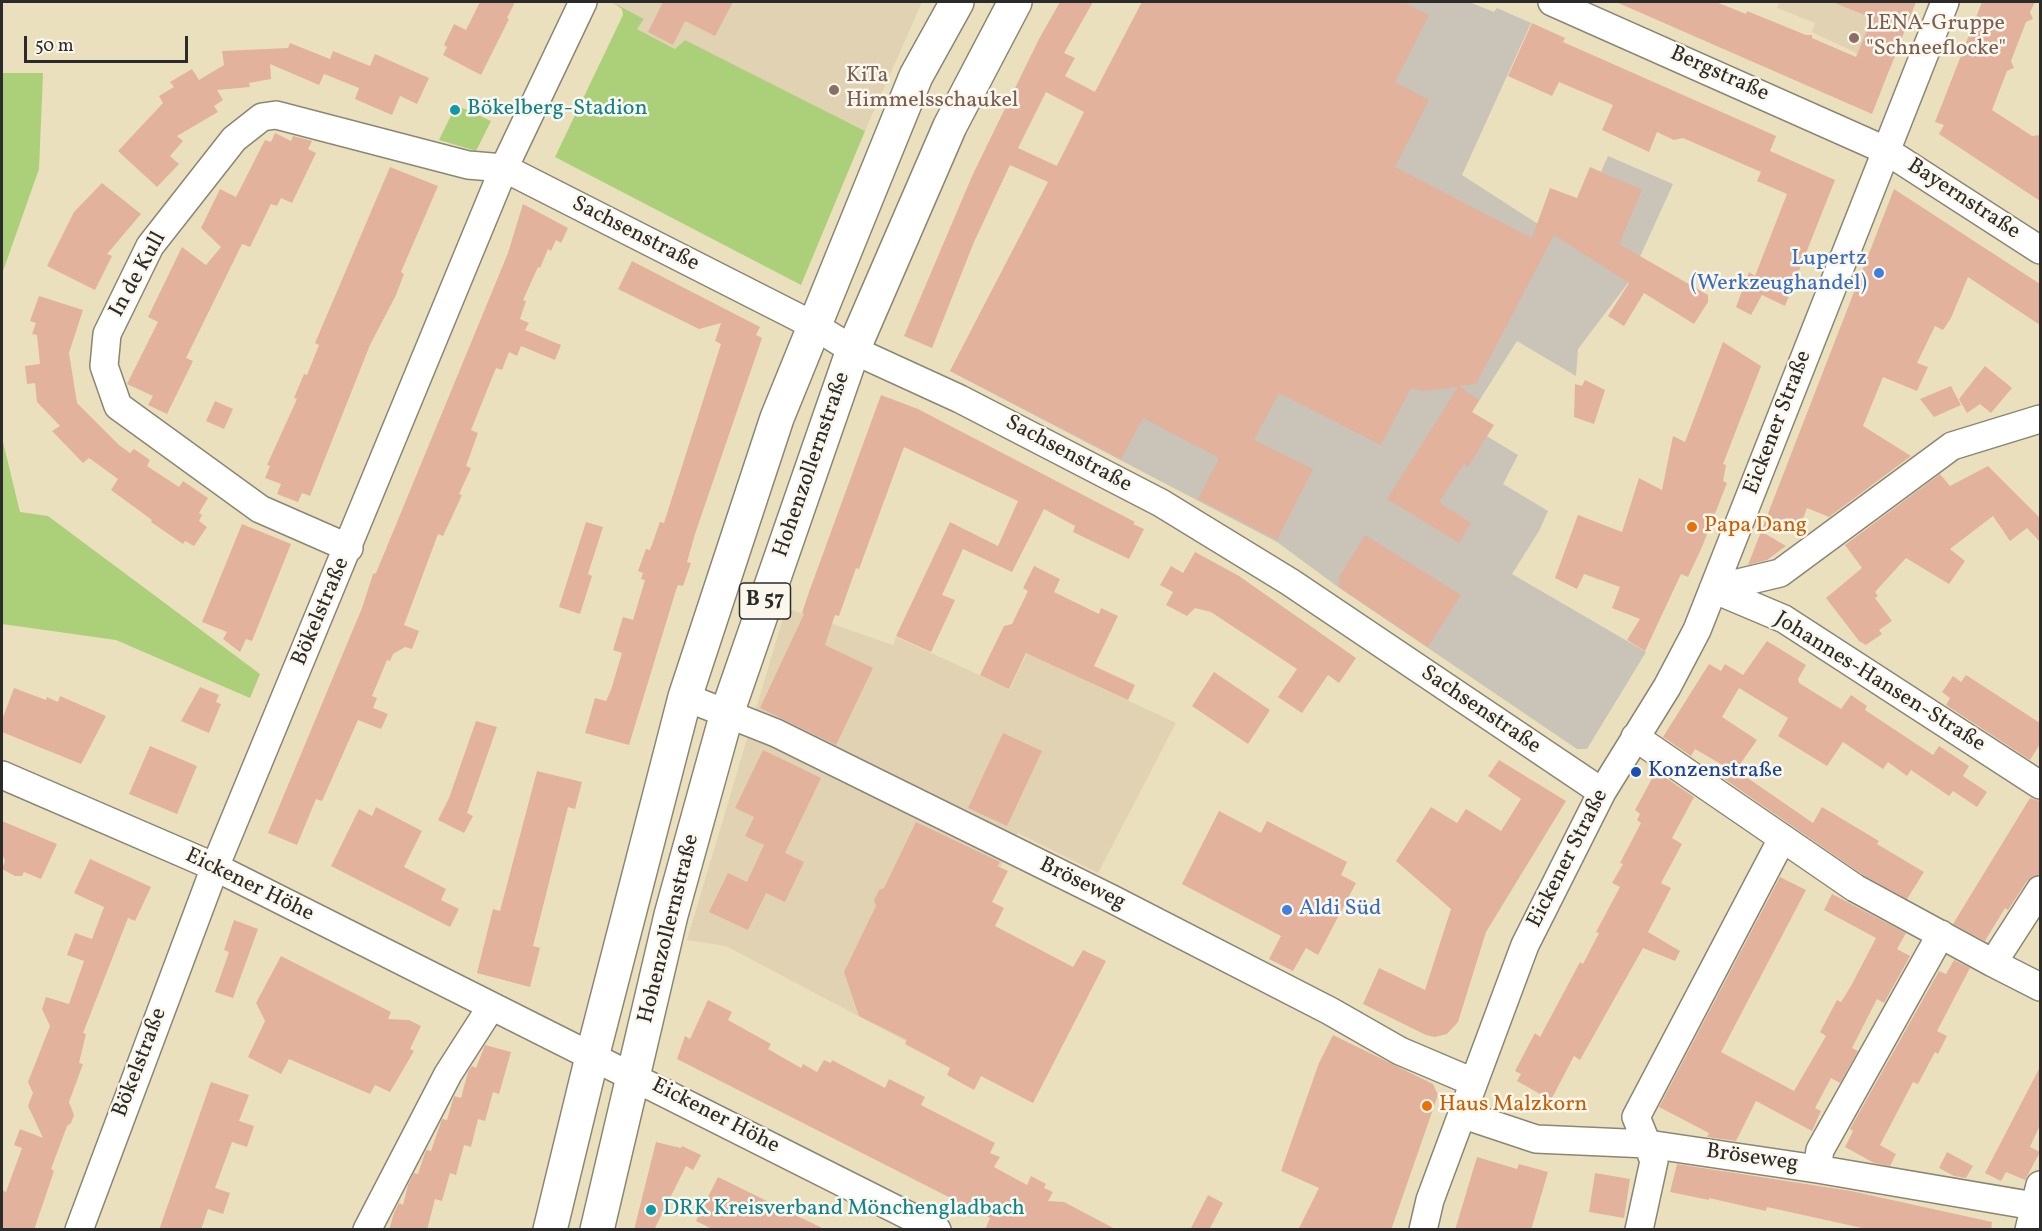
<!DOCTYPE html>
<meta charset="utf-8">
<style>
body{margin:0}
#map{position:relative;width:2042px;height:1231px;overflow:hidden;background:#ebe0bd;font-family:Vollkorn,serif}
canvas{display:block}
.frame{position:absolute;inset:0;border:3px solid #2b2b2b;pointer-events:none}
.scale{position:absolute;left:24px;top:36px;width:164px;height:27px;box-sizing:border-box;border:3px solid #2b2b2b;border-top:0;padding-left:8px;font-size:18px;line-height:21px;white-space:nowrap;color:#2b2b2b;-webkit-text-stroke:4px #fbf7ec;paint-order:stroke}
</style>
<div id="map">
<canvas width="2042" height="1231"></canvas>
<div class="frame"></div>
<div class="scale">50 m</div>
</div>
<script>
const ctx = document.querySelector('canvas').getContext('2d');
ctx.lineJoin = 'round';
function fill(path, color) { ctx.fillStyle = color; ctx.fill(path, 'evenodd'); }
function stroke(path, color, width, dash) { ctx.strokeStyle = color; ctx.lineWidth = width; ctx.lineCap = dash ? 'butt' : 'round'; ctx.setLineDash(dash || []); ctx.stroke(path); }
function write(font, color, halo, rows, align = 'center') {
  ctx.font = font + ' Vollkorn,serif'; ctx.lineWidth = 5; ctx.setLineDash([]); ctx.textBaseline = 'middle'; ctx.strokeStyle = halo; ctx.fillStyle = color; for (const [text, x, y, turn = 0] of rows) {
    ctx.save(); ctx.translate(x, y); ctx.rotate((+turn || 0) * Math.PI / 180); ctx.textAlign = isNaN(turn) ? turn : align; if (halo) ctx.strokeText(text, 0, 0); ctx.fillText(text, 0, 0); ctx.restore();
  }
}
fill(new Path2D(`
 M612 2H922L865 131 685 40 675 49 637 29 644 19Z
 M1780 2H1832L1870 17 1872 14 1900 44 1890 69 1812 32 1815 23 1777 8Z
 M786 608 893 645 896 637 1010 689 1027 653 1176 723 1098 873 1018 833 909 1043 726 946 687 940Z`), '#e1d2b4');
fill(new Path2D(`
 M1142 2H1469L1494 12 1497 8 1531 23 1462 175 1569 244 1608 156 1673 184 1628 283 1578 349 1576 376 1517 341 1465 423 1518 455 1503 484 1548 511 1539 531 1512 574 1646 652 1587 749H1577L1338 587 1277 542 950 371Z`), '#c9c3b8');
fill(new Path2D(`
 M612 2 644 19 637 29 675 49 685 40 865 131 801 285 555 157 623 15 622 9Z
 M2 73H43L39 169 2 274Z
 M456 105 491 121 476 151 439 140Z
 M2 438 20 512 48 516 260 674 250 698 116 640 2 624Z`), '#acd07a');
fill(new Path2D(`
 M480 2H515L507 18 509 19 481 75 443 55 447 47 444 45 454 24 466 30Z
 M663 2H733L715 36 685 21 673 45 648 32Z
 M1060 2H1093L1064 53 1075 58 1065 76 1095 92 1142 2H1403L1429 15 1395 82 1429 100 1395 167 1532 238 1550 188 1577 198 1590 167 1642 190 1619 244 1708 295V302L1694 324 1644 293 1624 326 1608 316 1629 283 1554 235 1476 384 1459 386 1479 400 1472 412 1494 425 1468 467 1464 464 1439 502 1471 523 1459 543 1387 499 1458 387 1424 391 1411 388 1381 445 1279 393 1254 440 1313 469 1277 540 1198 499 1219 458 1143 418 1121 459 950 371 1048 182 1010 165 974 242 932 348 904 336 973 174 1039 39ZM1046 92 1084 112 1057 166 1018 148Z
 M1616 2H1716L1746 14 1747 11 1806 35H1812V38L1856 57 1872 18 1832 2H1916L1872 114Z
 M1982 2H2035L2030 12 2033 19 2026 22 2011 61 2014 68 2007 71 1992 110 2032 136 2040 135V201L1939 134 1944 125 1935 122Z
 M1532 23 1565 38 1563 42 1776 136 1770 151 1835 180 1785 306 1762 295 1751 315 1736 307 1749 272 1755 276 1787 194 1757 181 1761 172 1683 138 1674 140 1657 132 1649 152 1602 130 1613 105 1559 82 1552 96 1508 76Z
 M290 43 330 59 333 51 370 66 375 54 429 78 417 104 400 96 392 115 355 99 359 88 324 74 319 85 270 64 271 79 249 83 250 87 217 90 223 100 214 106 218 112 177 136 183 141 170 156 179 164 157 187 118 151 163 103 159 96 174 87 170 82 192 69 199 80 224 65 222 51 288 48Z
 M275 133 291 141 293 136 312 141 308 149 316 153 292 203 281 198 277 206 271 204 250 247 242 244 186 358 193 361 167 414 148 405 153 396 127 384 158 322 148 317 182 247 206 265 221 247 201 228 220 189 236 197 265 140 271 142Z
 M390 167 438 186 401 272 404 274 396 295 370 345 310 496 302 493 298 502 277 494 281 484 265 478 270 466 267 465 297 399 294 398 304 374 307 375 319 345 315 343Z
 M102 183 141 214 107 254 112 256 95 290 47 266 74 212Z
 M1894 189 2040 284V325L1968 277 1951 318 1943 330 1935 326 1917 363 1928 367 1917 391 1883 377 1863 426 1911 456 1829 517 1807 508 1802 521 1764 533 1786 546 1767 560 1748 565Z
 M523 204 568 228 561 243 556 240 551 251 548 249 540 268 538 267 523 300 526 301 520 319 529 323 525 330 561 345 555 360 521 346 517 356 509 352 502 370 496 368 471 430 478 433 466 466 471 468 459 494 462 495 443 536 438 534 404 625 419 631 412 649 405 647 393 654 390 661 387 660 372 696 377 698 373 708 388 714 381 729 358 720 322 801 316 799 297 845 268 833 362 608 373 574 376 573 508 253Z
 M632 261 760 327 756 335 762 338 695 534 687 562 691 563 683 586 678 585 676 590 629 745 585 733 595 698 606 701 611 690 622 653 613 650 623 617 633 620 645 580 641 579 643 573 638 571 646 549 650 550 660 522 664 523 721 344 715 341 721 323 699 329 618 289Z
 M39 296 83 310 69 353 77 403 119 445 130 453 134 449 150 460 147 466 179 487 183 481 208 498 199 513 202 515 199 521 207 527 194 546 185 541 183 544 151 522 152 520 111 490 118 479 89 458 83 463 52 431 60 426 37 402 35 383 27 384 25 366 40 364 37 335 32 334 36 323 30 321Z
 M1723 342 1761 366 1723 464 1726 465 1723 481 1727 483 1702 547 1688 577 1681 574 1645 651 1627 640 1640 619 1612 608 1620 587 1584 574 1577 589 1555 578 1578 515 1622 532 1639 478 1662 490 1673 436 1685 442Z
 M1985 366 2012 388 1991 413 1980 404 1967 413 1959 399Z
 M1585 380 1605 390 1594 424 1574 417 1575 384 1582 386Z
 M1951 386 1961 405 1934 417 1920 399Z
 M881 395 918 409 1135 522 1133 524 1144 529 1129 559 1073 532 1075 526 1044 509 1012 572 963 549 942 595 955 600 931 652 896 636 950 522 998 546 1018 501 904 447 859 569 856 568 839 616 835 615 825 645 873 668 836 745 760 708 804 614 802 613 809 592Z
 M215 401 233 409 224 429 206 421Z
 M1988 466 2040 518V542L2027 528 2010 541 1993 516 1950 549 1965 561 1949 584 1906 558 1875 592 1878 596 1875 598 1892 621 1879 630 1882 634 1866 645 1859 641 1826 598 1862 568 1845 545 1940 474 1950 486Z
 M586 522 603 527 588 574 592 576 580 614 559 607Z
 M242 524 291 544 252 641 246 639 240 652 223 639 227 632 202 622Z
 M1365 535 1461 595 1428 647 1340 588 1339 577Z
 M1195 552 1239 576 1356 658 1339 683 1328 675 1302 713 1278 697 1297 669 1211 612 1195 608 1187 616 1166 605 1173 592 1160 585 1171 566 1183 573Z
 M1034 566 1060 579 1054 592 1099 614 1101 608 1118 616 1094 666 1135 685 1128 700 1026 653 1009 689 980 675 1004 626 1012 624 1028 591 1023 588Z
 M1767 641 1806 665 1798 679 1799 683 1841 709 1851 695 1867 706 1865 710 1933 755 1939 746 1969 766 1963 776 1987 792 1977 807 1953 791 1949 796 1911 770 1907 776 1888 762 1883 769 1843 742 1827 766 1778 736 1788 718 1739 688 1722 717 1757 740 1736 770 1813 823 1822 807 1879 841 1877 844 1924 872 1907 899 1863 875 1720 776 1726 767 1695 749 1691 756 1663 737 1709 664 1721 671 1725 664 1743 675Z
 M1214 672 1270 710 1248 744 1192 706Z
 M1966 675 2040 723V744L2030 760 1946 705 1950 698 1942 692 1953 676 1961 682Z
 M200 687 219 695 216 702 221 704 209 733 181 721Z
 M14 688 46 700 47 697 58 702 60 696 106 716 81 764 2 732V720Z
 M476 721 497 727 467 813 473 816 464 833 438 820 449 798Z
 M1003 733 1042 751 1007 826 968 808Z
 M150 746 197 766 177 814 129 794Z
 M763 750 821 778 785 853 804 862 785 902 766 893 748 930 709 912 728 873 747 882 764 845 745 836 754 817 735 808Z
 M1499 760 1566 801 1486 932 1458 1022 1447 1034 1435 1037 1426 1035 1363 1004 1379 968 1425 990 1451 909 1396 861 1431 807 1457 823 1466 809 1501 831 1521 799 1488 776Z
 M537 771 582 782 575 809 568 807 533 946 540 948 530 987 477 973 493 909 500 911Z
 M1656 771 1694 797 1672 838 1682 844 1661 883 1671 888 1648 932 1680 951 1675 961 1643 948 1580 1060 1574 1056 1551 1100 1517 1081 1521 1074 1515 1071 1535 1033 1540 1037 1580 962 1583 964 1599 933 1596 932 1620 887 1612 883 1623 864 1620 863 1641 823 1637 820 1640 814 1635 810Z
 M2030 798 2040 801V874L2027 881 2008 910 2005 908 1985 941 1953 924Z
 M376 807 422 831 404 867 446 889 441 900 459 909 450 927 331 866 359 809 372 816Z
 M1219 811 1261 833 1267 821 1347 862 1341 875 1356 883 1318 955 1306 948 1293 971 1269 959 1281 936 1182 884Z
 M2 821 57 844 41 879 24 872 22 876H15L2 869 5 861 2 853Z
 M916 822 1000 862 997 866 1008 871 992 902 1004 908 995 926 1073 967 1083 950 1106 961 1033 1103 981 1076 974 1090 947 1075 950 1068 905 1044 907 1040 859 1016 844 972 876 906 874 900 879 890 884 888Z
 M90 859 151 887 135 921 128 918 83 1033 86 1034 79 1063 83 1064 69 1102 74 1115 71 1123 67 1126 51 1169 54 1171 34 1230H2V1190L6 1192 22 1148 14 1145 20 1129 43 1138 28 1106 33 1093 28 1082 50 1026 42 1009 46 997 69 1004 84 961 67 955 75 933 92 939 104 907 74 893Z
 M1780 877 1806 890 1721 1052 1794 1091 1826 1036 1820 1032 1837 1000 1841 1002 1851 986 1876 938 1824 910 1832 894 1906 933 1897 949 1910 956 1884 1003 1877 999 1852 1048 1858 1051 1840 1083 1831 1078 1815 1108 1821 1111 1812 1131 1756 1101 1736 1141 1707 1137 1709 1133 1659 1107Z
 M234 920 258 929 233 998 215 992 229 952 224 950Z
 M281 956 391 1012 388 1019 409 1020 421 1026 410 1049 414 1051 390 1092 375 1085 370 1094 289 1059 281 1074 248 1057 265 1021 256 1003Z
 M1954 960 1970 968 1937 1031 1947 1036 1938 1054 1935 1052 1918 1084 1913 1082 1880 1145 1896 1154 1890 1166 1874 1163 1845 1147 1853 1131 1850 1129 1939 971 1946 974Z
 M708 1000 732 1012 728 1020 771 1044 768 1049 801 1068 803 1064 817 1072 824 1060 831 1063 832 1060 885 1088 889 1079 925 1097 921 1105 995 1143 990 1153 1000 1157 994 1167 1027 1185 1031 1176 1046 1184 1044 1188 1053 1192 1048 1201 1064 1202 1117 1230H985L990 1218 677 1059 685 1036 690 1039Z
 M1333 1035 1433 1084 1438 1095 1391 1230H1298L1319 1188 1281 1171 1319 1063Z
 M485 1045 511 1052 499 1094 493 1092 485 1121 478 1119 471 1147 464 1145 456 1175 450 1173 442 1201 435 1199 427 1230H389L394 1213 399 1203 403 1205 408 1185 414 1173 418 1174 426 1150 431 1151 442 1119 447 1120 454 1096 461 1098 468 1072 472 1066 476 1068Z
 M2040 1067V1125L2030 1147 2040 1152 2025 1180 2006 1172 2001 1181 1985 1173Z
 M211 1082 249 1095 239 1121 254 1126 247 1147 232 1142 215 1188 230 1193 223 1214 208 1209 201 1230H159Z
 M656 1142 681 1148 682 1146 701 1155 693 1170 686 1166 654 1230H634Z
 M1947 1152 1973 1166 1966 1178 1954 1176 1939 1168Z
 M1477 1157 1517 1169 1519 1164 1548 1172 1531 1230H1455Z
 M1677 1164 1851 1191 1992 1222 1991 1230H1871L1767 1207 1766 1211 1709 1198V1200L1670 1192Z
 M1595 1173 1630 1179 1624 1218 1589 1212Z
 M718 1177 767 1201 826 1230H714L696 1221Z
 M1208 1195 1223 1203 1209 1230H1190Z`), '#e3b29c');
const minor = new Path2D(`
 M1552 2 1885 150 2040 250
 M349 548 260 509 118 406 104 366 107 334 150 246 234 139 262 117 276 115 468 165 504 168 813 325 853 350 960 399 1161 503 1290 582 1602 792
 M1713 589 1784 619 2040 785
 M1713 589 1780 573 1952 446 2040 419
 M685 697 776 733 1112 899 1330 1011 1400 1051 1473 1082
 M1635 737 1855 888 1993 963 2040 890
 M2 775 215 867 937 1230
 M1993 963 2040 987
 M1464 1115 1536 1139 1648 1144 1817 1169 2040 1207
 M1817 1169 1820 1150 1941 934
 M79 1230 215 867 504 168 583 2
 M367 1230 448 1074 491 1007
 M1423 1230 1430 1200 1525 945 1602 792 1667 687 1697 630 1945 2
 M1639 1230 1654 1161 1636 1117 1782 839
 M2029 1230 2040 1185`);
const major = new Path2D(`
 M550 1230 592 1057 685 697 777 418 916 76 957 2
 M597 1230 671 915 727 713 853 350 950 126 1015 2`);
stroke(minor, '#8b8674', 30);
stroke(major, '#8b8674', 36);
stroke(minor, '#fff', 27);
stroke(major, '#fff', 33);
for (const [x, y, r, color] of [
 [1854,38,6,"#8d6e63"],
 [834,90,6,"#8d6e63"],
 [455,110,6,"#0f9aa8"],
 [1879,273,6,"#3f7fe0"],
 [1692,527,6,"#e8710a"],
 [1636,772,6,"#1a4fb4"],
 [1287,910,6,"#3f7fe0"],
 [1427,1106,6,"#e8710a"],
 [651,1210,6,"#0f9aa8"]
]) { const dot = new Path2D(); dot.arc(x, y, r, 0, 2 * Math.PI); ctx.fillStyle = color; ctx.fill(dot); stroke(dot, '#fbf7ec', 2); }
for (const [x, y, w] of [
 [765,601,51]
]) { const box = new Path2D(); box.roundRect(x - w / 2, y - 18, w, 36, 4.5); ctx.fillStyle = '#fbf7ec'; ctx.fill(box); stroke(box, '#2b2b2b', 1.5); }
write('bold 21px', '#2b2b2b', null, [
 ["B 57",765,601]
]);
write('22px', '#785e54', '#fbf7ec', [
 ["LENA-Gruppe",1866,25],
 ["\"Schneeflocke\"",1866,50],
 ["KiTa",846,77],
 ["Himmelsschaukel",846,102]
], 'left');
write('22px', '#2b2b2b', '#fbf7ec', [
 ["Bergstraße",1719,75,24],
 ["Bayernstraße",1963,200,33],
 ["Sachsenstraße",635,235,27],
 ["In de Kull",139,275,-61],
 ["Eickener Straße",1779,423,-69],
 ["Sachsenstraße",1068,455,28],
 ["Hohenzollernstraße",813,465,-71],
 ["Bökelstraße",322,612,-67],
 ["Johannes-Hansen-Straße",1879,683,32],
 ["Sachsenstraße",1480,711,34],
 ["Eickener Straße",1569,859,-63],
 ["Bröseweg",1082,885,26],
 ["Eickener Höhe",249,886,26],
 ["Hohenzollernstraße",670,929,-76],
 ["Bökelstraße",141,1063,-69],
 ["Eickener Höhe",715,1117,27],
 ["Bröseweg",1752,1159,8]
]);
write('22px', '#0d838f', '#fbf7ec', [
 ["Bökelberg-Stadion",467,110],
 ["DRK Kreisverband Mönchengladbach",663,1210]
], 'left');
write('22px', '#366cbe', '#fbf7ec', [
 ["Lupertz",1867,260],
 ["(Werkzeughandel)",1867,285],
 ["Aldi Süd",1299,910,"left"]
], 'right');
write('22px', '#c56008', '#fbf7ec', [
 ["Papa Dang",1704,527],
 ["Haus Malzkorn",1439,1106]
], 'left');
write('22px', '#164399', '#fbf7ec', [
 ["Konzenstraße",1648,772]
], 'left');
</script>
